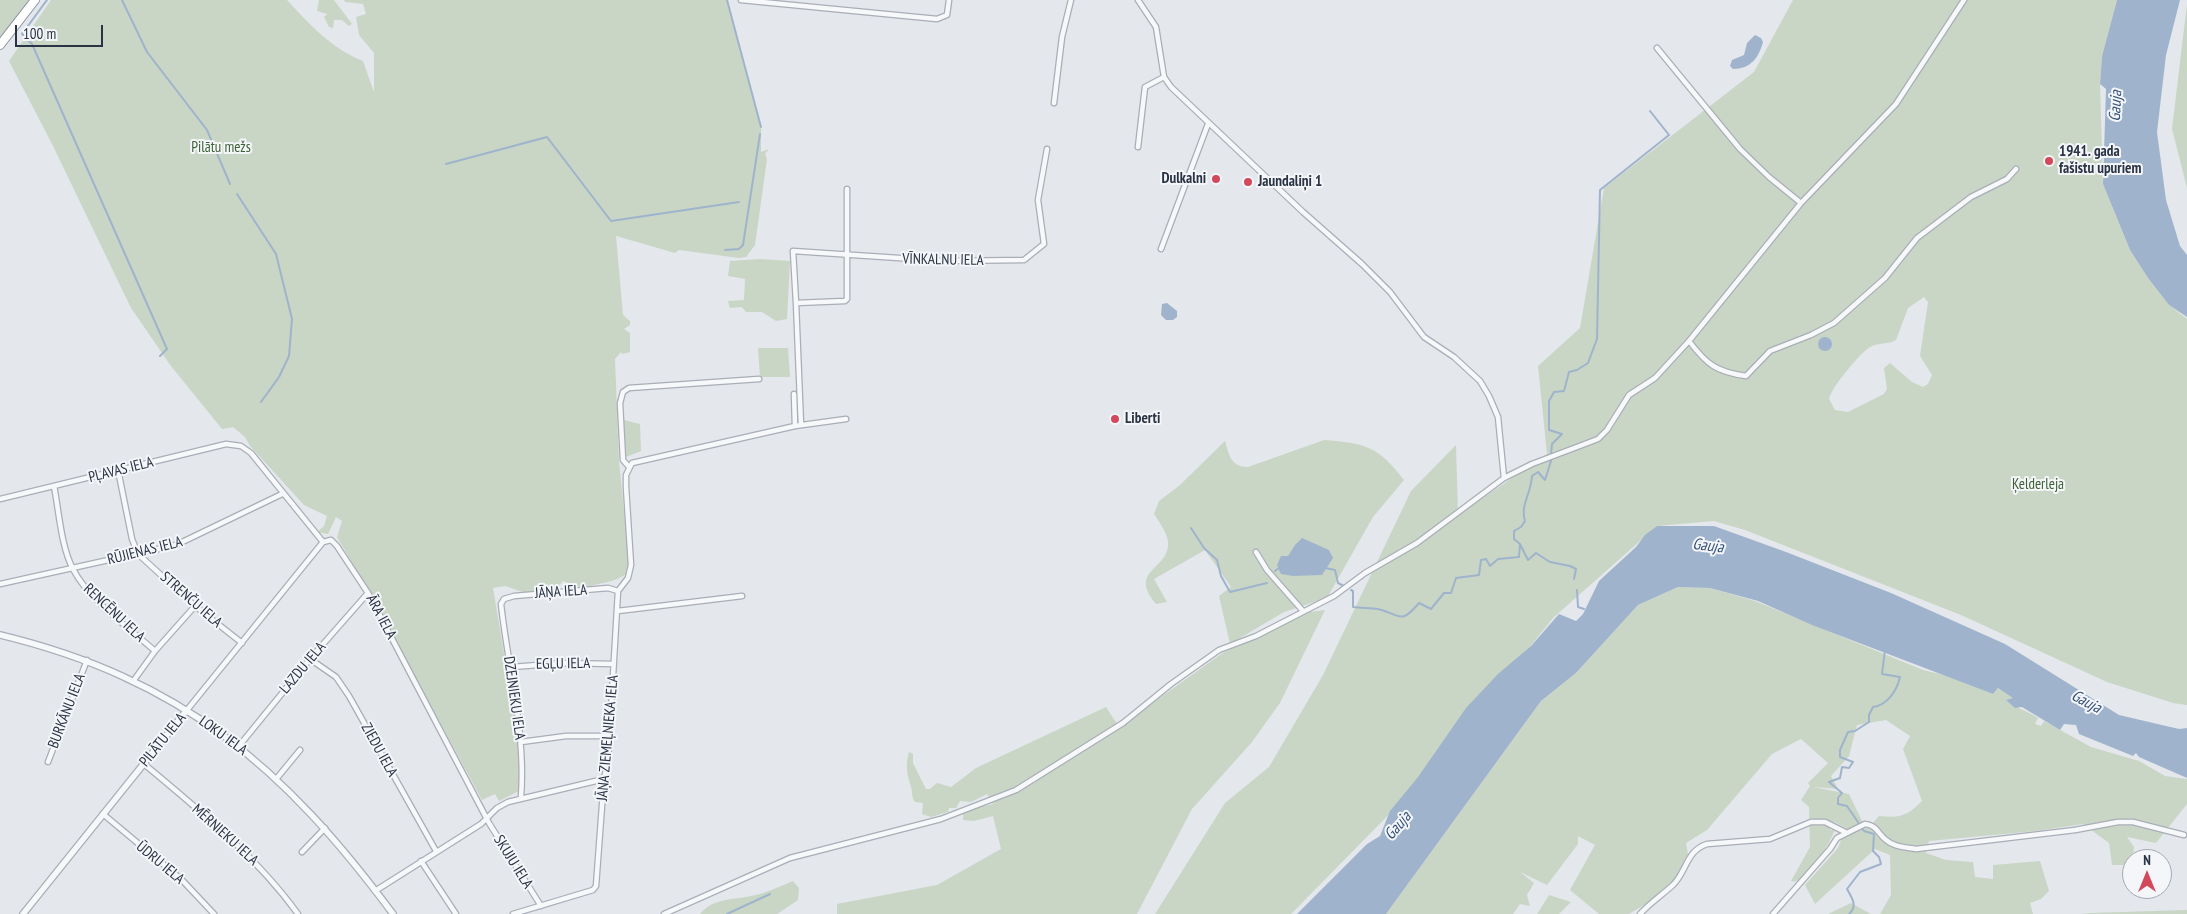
<!DOCTYPE html>
<meta charset="utf-8">
<style>
body{margin:0}
#map{position:relative;width:2187px;height:914px;overflow:hidden;background:#e4e7ec;font-family:"PT Sans Narrow",sans-serif}
canvas{display:block}
.north{position:absolute;left:2122px;top:849px;width:50px;height:50px;box-sizing:border-box;background:#f4f6f9;border:1px solid #a4a8b1;border-radius:50%;rotate:0deg;font-size:14px;font-weight:700;line-height:20px;text-align:center;color:#2b3445}
.north::after{content:'';display:block;margin:auto;width:18px;height:22px;background:#d1495b;clip-path:polygon(50% 0,100% 100%,50% 72%,0 100%)}
.scale{position:absolute;left:15px;top:25px;width:88px;height:22px;box-sizing:border-box;border:2px solid #2b3445;border-top:0;padding-left:6px;font-size:15px;line-height:18px;white-space:nowrap;color:#2b3445;-webkit-text-stroke:4px #f4f6f9;paint-order:stroke}
</style>
<div id="map">
<canvas width="2187" height="914"></canvas>
<div class="north">N</div>
<div class="scale">100 m</div>
</div>
<script>
const ctx = document.querySelector('canvas').getContext('2d');
ctx.lineJoin = 'round';
function fill(path, color) { ctx.fillStyle = color; ctx.fill(path, 'evenodd'); }
function stroke(path, color, width, dash) { ctx.strokeStyle = color; ctx.lineWidth = width; ctx.lineCap = dash ? 'butt' : 'round'; ctx.setLineDash(dash || []); ctx.stroke(path); }
function write(font, color, halo, rows, align = 'center') {
  ctx.font = font + ' "PT Sans Narrow",sans-serif'; ctx.lineWidth = 4; ctx.setLineDash([]); ctx.textBaseline = 'middle'; ctx.strokeStyle = halo; ctx.fillStyle = color; for (const [text, x, y, turn = 0] of rows) {
    ctx.save(); ctx.translate(x, y); ctx.rotate((+turn || 0) * Math.PI / 180); ctx.textAlign = isNaN(turn) ? turn : align; if (halo) ctx.strokeText(text, 0, 0); ctx.fillText(text, 0, 0); ctx.restore();
  }
}
fill(new Path2D(`
 M0 0H29L0 37Z
 M51 0H287C310 25 331 48 363 61L374 92V53L359 35 356 17 366 14 363 4 345 2 344 0H727L761 127V152L769 149 765 154 767 159 755 245 746 257 739 258 679 250 675 253 616 236 623 315 630 321V325L624 329 630 333V352L622 354 621 352 615 359 619 461 628 552V573C610 585 601 581 583 589L563 581 556 590 528 594 505 586 493 588 518 737C518 755 522 772 521 790L499 801 495 794 482 800 370 593 337 537 342 521 336 517 328 534 317 532 324 526 327 516 304 505 250 446 245 437 233 427 222 429 171 366 131 308 53 146 9 61Z
 M319 0H334L352 24 349 26 342 20H334L333 28 329 27 324 17 327 14 317 11Z
 M1793 0H2117L2102 56 2100 84 2103 184 2130 250 2148 278 2169 305 2187 319V705L2173 703 2107 682 1961 615 1745 530 1714 521 1657 526 1554 617 1413 790 1291 914H1155L1225 803 1269 767 1323 675 1411 491 1456 445 1458 515 1547 454 1538 366 1580 328 1604 188 1754 72ZM1924 297 1928 302 1920 356 1932 375 1928 384 1923 387 1912 382 1890 363 1884 368 1887 389 1884 394 1848 412 1835 410 1829 399C1831 388 1860 353 1870 347 1879 342 1888 345 1896 340L1908 308Z
 M2187 4V188L2172 129Z
 M760 259 790 261 787 319 776 321 762 312H746L742 307 730 308 728 301 744 300 745 279 728 276 730 261Z
 M758 348H788L790 377H760Z
 M624 420 640 424 641 451 626 457Z
 M1324 440C1365 443 1378 446 1404 480L1373 517 1327 598 1284 612 1230 644 1219 596 1231 587 1205 550 1154 579 1167 602 1156 604C1127 569 1170 570 1168 542 1167 532 1159 522 1154 514L1159 501 1180 485 1225 441C1229 455 1231 467 1248 467Z
 M1678 587 1710 588 1755 601 1923 670 1944 675 1993 694 1998 688 2014 698 2006 700C2016 708 2027 711 2038 718L2035 724 2041 726 2044 721 2091 747 2139 761 2165 776 2187 779V804L2156 843 2127 837 2134 847 2132 865H2112L2109 843 2083 824 2036 831 1929 841 1926 853 1946 860 1973 862 1975 877 1993 879V865L2040 861 2049 891 2041 899 2030 903 2033 914H1880L1891 895 1890 855 1875 849 1815 904 1805 885 1838 848 1846 828 1834 822 1830 830H1835C1829 843 1808 886 1791 881L1810 847 1809 807 1801 800 1810 786 1808 783 1828 763 1801 739 1772 754 1707 830 1686 843 1688 854 1673 881 1649 902 1629 914H1599L1570 890 1595 845 1578 836V844L1547 885 1520 872 1534 883 1527 895 1530 906 1520 904 1513 914H1386L1541 701 1576 673 1638 605ZM1886 720 1910 736 1903 749 1922 801C1907 816 1901 818 1879 816L1871 825 1862 821 1849 794 1813 787 1838 789 1831 776 1849 756 1857 725Z
 M1325 610 1280 703 1252 742 1192 809 1137 914H837V904L937 885 1001 849 993 816 974 821 963 820V812C970 807 983 807 993 804L987 794 971 802 960 801 956 808H949L948 812 931 817 922 814 923 803 915 802C911 797 913 793 911 787 907 774 905 766 909 752L913 754V763L926 789H930L937 783 951 787 976 768 1106 707 1119 727 1221 654 1302 613Z
 M793 881 799 888 798 900 777 914H700C714 897 736 900 756 895 768 892 781 886 793 881Z
 M1549 895 1571 902 1559 914H1537Z
 M1851 903 1871 914H1828Z
 M2187 910V914H2081L2090 913Z`), '#c9d6c5');
fill(new Path2D(`
 M2117 0H2180L2166 55 2157 132 2166 200 2180 246 2187 255V317L2169 305 2148 278 2130 250 2103 184 2106 89 2100 84 2102 56Z
 M1755 35 1761 38 1763 42C1759 57 1751 69 1733 69L1730 66 1732 60 1744 55 1747 43Z
 M1167 303 1177 311V317L1173 320H1166L1161 315 1162 304Z
 M1818 344a7 7 0 1 1 14 0a7 7 0 1 1-14 0Z
 M1657 526H1714L1786 552 1891 593 2005 644 2119 715 2179 729 2187 728V778L2139 757 2136 753 2133 756 2079 734 2076 725 2064 724 2060 730 2022 707 2015 708 2006 700 2013 698 1998 688 1993 694 1812 625 1758 601 1710 588 1678 587 1638 605 1576 673 1541 701 1386 914H1297L1367 844 1380 836 1390 811 1418 777 1466 708 1498 674 1531 646 1559 614 1576 621 1583 614 1599 581 1636 547 1645 535Z
 M1302 538 1329 550 1333 558 1322 575 1293 576 1281 574 1277 565 1281 556H1288L1295 545Z`), '#9fb4cc');
stroke(new Path2D(`
 M47 0 22 34 32 44 167 349 160 356
 M122 0 147 52 207 130 230 184
 M727 0 761 127
 M446 164 547 137 611 221 739 202
 M237 194 276 254 292 319 289 356 279 377 261 402
 M725 250 739 249 743 245 760 134
 M1551 454 1552 444 1562 434 1549 430V401L1554 392 1564 391 1569 372 1577 370 1588 363 1597 339 1600 190 1669 135 1650 111
 M1191 528 1204 548 1217 560 1221 576 1230 592 1267 583
 M1520 544 1514 539V531L1521 527 1525 521C1520 505 1531 494 1532 476L1538 472 1545 480 1551 461
 M1325 568 1335 570 1338 583 1344 586
 M1275 571 1279 568
 M1351 590 1353 591V607C1361 608 1370 608 1378 609 1400 614 1400 626 1419 603L1431 609 1444 593H1451L1456 578 1479 575 1481 560 1486 559 1490 566 1498 559 1519 557 1520 544 1528 560 1536 553 1550 562 1570 566 1576 569 1574 579
 M1577 590 1578 607 1584 609
 M727 914 770 894
 M1849 914C1858 906 1852 898 1847 889L1860 872 1881 864 1879 857 1873 851 1874 834 1864 831 1847 806 1838 804V798L1842 793 1829 782 1840 778 1842 767 1849 768 1853 762 1840 757V750L1848 732 1855 731 1869 722V715L1873 707C1888 705 1897 690 1900 677L1882 674 1885 650`), '#9fb4cc', 2);
const minor = new Path2D(`
 M741 0 937 19 947 15 949 0
 M1138 0 1156 27 1164 77 1171 87 1303 212 1362 264 1390 292 1424 337 1454 357 1480 381 1489 396 1498 417 1504 478
 M1657 48 1740 149 1769 177 1801 203
 M1054 103 1062 37 1071 0
 M1138 147 1145 87 1164 77
 M1161 249 1208 124
 M796 303 793 251 944 261 1024 260 1044 244 1038 200 1047 149
 M1689 341 1801 203 1896 104 1964 0
 M794 394 795 426
 M801 425 796 303 845 301 847 299V189
 M629 467 623 460 620 403 623 392 629 388 759 379
 M118 470 132 539 138 554 195 606 242 643
 M54 486C59 511 61 547 73 569 88 599 129 628 155 651
 M0 499 226 444 241 446 251 453 323 542 331 540 337 546 368 593 489 823 541 906
 M1256 552 1267 570 1303 611
 M0 584 176 545 282 494
 M618 591 628 578 631 565 626 487V475L632 463 795 426 846 419
 M618 611 742 596
 M310 659 336 677 349 696 436 851
 M512 667 564 663 614 664
 M134 680 155 651 195 606
 M187 710 323 542
 M521 742 566 736H610
 M239 746 310 659 368 593
 M48 762 87 660
 M144 764C199 810 256 856 298 914
 M277 778 300 750
 M521 797C526 732 508 668 501 604L504 599 514 596 608 588 618 591
 M103 814 182 880 214 914
 M302 852 325 828
 M421 861 456 914
 M375 891 481 824 497 808 508 802 604 779
 M513 914 593 890 596 886 604 779 608 761 618 591
 M664 914 790 858 941 819 1016 790 1123 723 1171 684 1219 650 1256 636 1334 596 1365 573 1417 543 1504 478 1532 464 1598 439 1607 430 1629 395 1655 378 1689 341C1707 365 1717 372 1746 376L1770 351 1811 335 1834 323 1885 278 1917 238 1971 197 2007 179 2016 169
 M1640 914C1650 903 1662 895 1673 885 1687 871 1686 851 1707 844L1770 839 1811 822H1825L1845 832
 M1773 914 1830 849 1837 838 1865 824C1877 825 1878 834 1886 840 1894 847 1905 847 1916 849L2075 830 2118 822H2133L2184 835`);
const tertiary = new Path2D(`
 M0 635C182 679 284 767 393 914
 M23 914 187 710`);
const trunk = new Path2D(`
 M0 45 35 0`);
stroke(minor, '#a9aeb7', 7);
stroke(tertiary, '#a9aeb7', 8);
stroke(trunk, '#8b94a3', 10);
stroke(minor, '#f7f8fa', 4.5);
stroke(tertiary, '#f7f8fa', 5.5);
stroke(trunk, '#fff', 8);
for (const [x, y, r, color] of [
 [2049,161,5,"#d1495b"],
 [1216,179,5,"#d1495b"],
 [1248,182,5,"#d1495b"],
 [1115,419,5,"#d1495b"]
]) { const dot = new Path2D(); dot.arc(x, y, r, 0, 2 * Math.PI); ctx.fillStyle = color; ctx.fill(dot); stroke(dot, '#f4f6f9', 2); }
write('15px', '#3f6138', '#f4f6f9', [
 ["Pilātu mežs",221,148],
 ["Ķelderleja",2038,485]
]);
write('bold 15px', '#2b3445', '#f4f6f9', [
 ["1941. gada",2059,152],
 ["fašistu upuriem",2059,169],
 ["Dulkalni",1206,179,"right"],
 ["Jaundaliņi 1",1258,182],
 ["Liberti",1125,419]
], 'left');
write('15px', '#2b3445', '#f4f6f9', [
 ["VĪNKALNU IELA",943,260,1],
 ["PĻAVAS IELA",121,470,-14],
 ["RŪJIENAS IELA",145,551,-14],
 ["JĀŅA IELA",561,592,-4],
 ["STRENČU IELA",191,600,41],
 ["RENCĒNU IELA",114,613,43],
 ["ĀRA IELA",381,617,62],
 ["EGĻU IELA",563,664,-1],
 ["LAZDU IELA",303,668,-50],
 ["DZEJNIEKU IELA",514,698,82],
 ["BURKĀNU IELA",67,711,-69],
 ["LOKU IELA",223,736,36],
 ["JĀŅA ZIEMEĻNIEKA IELA",608,738,-85],
 ["PILĀTU IELA",163,740,-51],
 ["ZIEDU IELA",379,750,61],
 ["MĒRNIEKU IELA",225,835,42],
 ["SKUJU IELA",513,862,58],
 ["ŪDRU IELA",160,863,40]
]);
write('italic 16px', '#34527a', '#f4f6f9', [
 ["Gauja",2116,106,-87],
 ["Gauja",1708,546,7],
 ["Gauja",2086,702,28],
 ["Gauja",1398,826,-49]
]);
</script>
